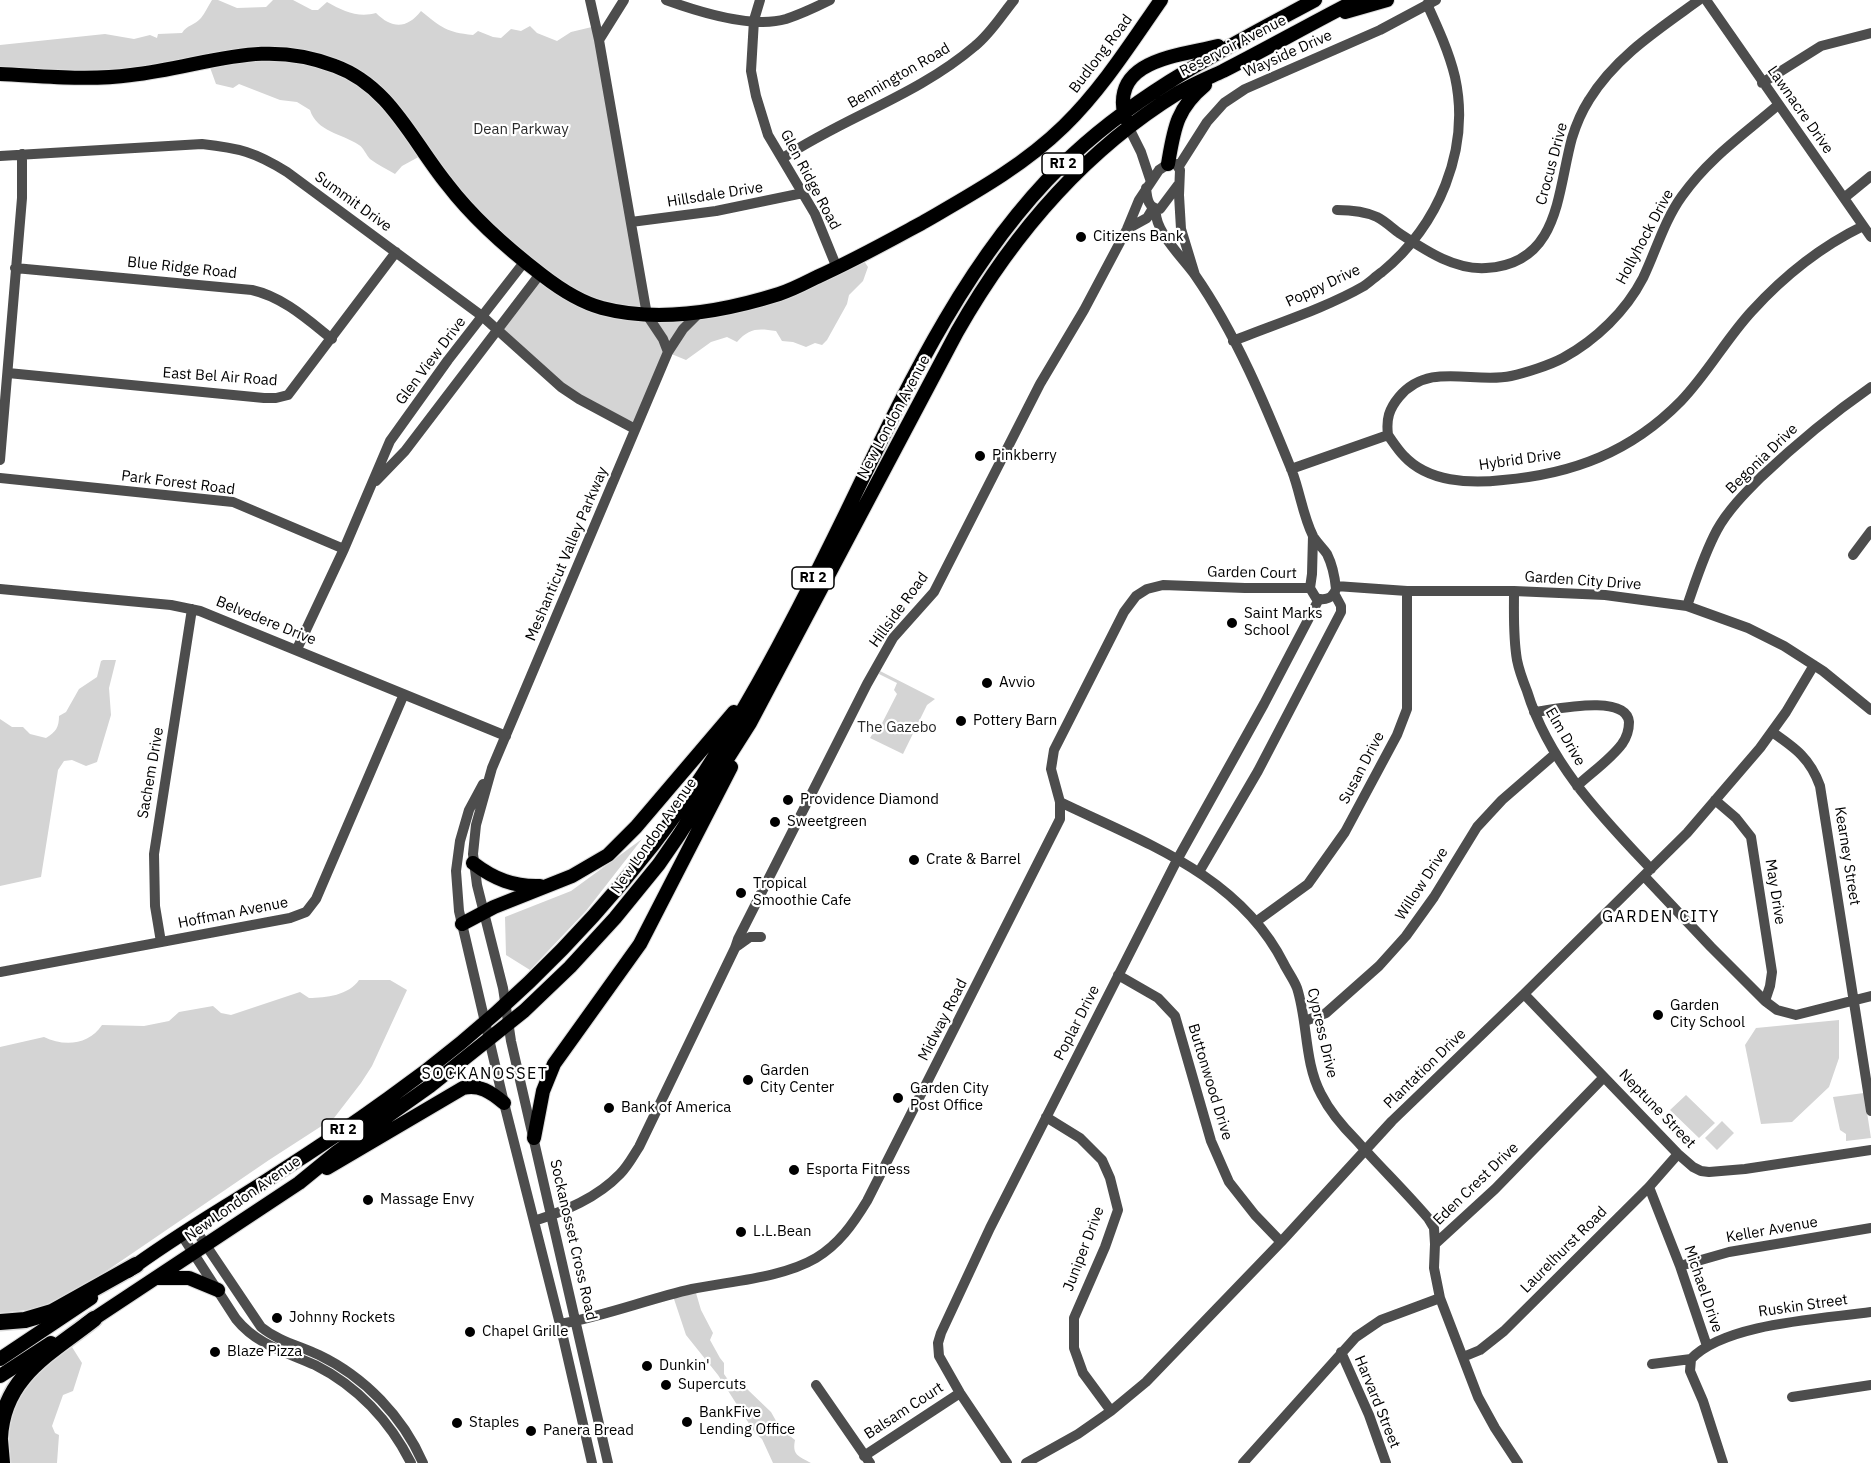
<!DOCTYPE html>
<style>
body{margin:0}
canvas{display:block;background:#fff}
</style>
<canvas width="1871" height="1463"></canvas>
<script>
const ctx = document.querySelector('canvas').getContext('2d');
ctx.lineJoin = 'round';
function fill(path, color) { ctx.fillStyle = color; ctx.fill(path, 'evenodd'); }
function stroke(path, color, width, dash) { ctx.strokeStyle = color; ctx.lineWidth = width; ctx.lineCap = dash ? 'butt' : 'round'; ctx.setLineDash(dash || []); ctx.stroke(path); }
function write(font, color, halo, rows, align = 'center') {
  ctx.font = font + ' "IBM Plex Sans",sans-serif'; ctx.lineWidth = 4.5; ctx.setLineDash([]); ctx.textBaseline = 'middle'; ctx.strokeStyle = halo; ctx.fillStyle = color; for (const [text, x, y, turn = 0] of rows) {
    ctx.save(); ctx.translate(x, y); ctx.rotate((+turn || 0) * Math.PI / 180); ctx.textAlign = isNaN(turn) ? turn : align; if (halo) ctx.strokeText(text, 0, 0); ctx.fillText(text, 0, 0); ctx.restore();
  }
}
fill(new Path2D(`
 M212 0H218L237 8 266 7 273 0H293L312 10H318L327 2C343 11 358 18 376 13 392 29 407 29 421 11 442 28 446 32 473 35L478 31 493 37 501 38 511 29 521 31 530 26 537 33 557 41 571 32 596 26 648 314 729 306 862 258 868 267 863 281 849 295 847 304 827 340 822 345 815 343 806 347 793 342 782 341 776 331C758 328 749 328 737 342L727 337 711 342 686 360 669 353 638 425 575 396 500 332 538 275 532 265 424 154 402 166 395 174C387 169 378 165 370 159 366 155 364 148 359 145 341 133 317 132 310 110L297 102 280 100 239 84 233 88 216 84 208 62 148 73H0V45L105 34 134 39 150 35 157 38 158 34 182 33C187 25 195 25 201 18 205 13 208 6 212 0Z
 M103 660H116L109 688 111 715 97 762 86 766 72 760 64 761 58 770 41 877 0 886V719L12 727H23L30 734 46 738C56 732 59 727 59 716L66 712 79 689 97 677 101 661Z
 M880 671 935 699 927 705 903 754 870 738 873 733H877L897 694 894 690 897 683 879 674Z
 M642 839 586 911 530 970 506 955 505 917 571 891Z
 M359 980H390L407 990 372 1066 361 1083 334 1118 269 1160 80 1289 36 1309 0 1313V1047L44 1037C64 1047 89 1045 102 1025L144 1026 169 1021 179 1012 213 1006 221 1013 231 1015 300 992 309 998C326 998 349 995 359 980Z
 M1839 1020V1058L1829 1087 1792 1122 1761 1124 1745 1045 1756 1028Z
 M1864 1093 1871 1138 1846 1141V1134L1840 1130 1833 1097Z
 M1686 1095 1715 1123 1699 1138 1670 1110Z
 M1722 1121 1734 1133 1717 1150 1705 1138Z
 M696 1293 701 1310 713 1333 710 1340 720 1358 724 1363V1374L731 1384 747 1389 771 1412 780 1428 795 1440C792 1455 798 1456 811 1463H773L762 1439 755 1433 718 1375 686 1335 673 1296Z
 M72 1347 82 1363 73 1391 63 1395 52 1426 55 1433 59 1435 57 1463H2L11 1395 54 1359Z`), '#d4d4d4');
const major = new Path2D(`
 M1345 12 1387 0
 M0 74C43 76 88 81 131 75 205 67 261 37 335 66 390 86 412 141 447 184 473 218 508 249 542 275 560 289 580 302 602 308 659 323 725 311 779 294 792 290 805 283 817 277 853 261 887 242 922 223 972 194 1022 167 1064 126 1102 89 1131 43 1161 0
 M1125 118C1110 59 1179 56 1218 46
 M1168 164C1174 129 1176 109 1205 85
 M473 863C494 879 514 887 540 886
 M462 924 494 907 572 876 608 855 636 827 734 712
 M534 1138 543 1091 554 1064 640 944 731 767
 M327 1168 463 1088C479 1084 491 1092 504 1103
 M128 1271C176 1235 228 1206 278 1173 316 1149 353 1124 389 1098 489 1027 578 941 653 845 730 745 791 626 846 513 904 393 965 260 1062 165 1135 93 1226 48 1315 0
 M159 1278H189L218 1290
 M86 1324 299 1183 337 1152 430 1086 524 1011 570 967 615 918 659 864 679 835 750 723 957 332C1011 237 1084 151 1178 93 1193 84 1208 78 1223 71 1268 48 1312 23 1357 0
 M0 1359 91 1298
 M0 1376 51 1343`);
const highway = new Path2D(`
 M0 1322 25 1320 52 1312 136 1265
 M0 1438C3 1376 51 1353 94 1319
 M0 1440 2 1463`);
stroke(major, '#dbdbdb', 16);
stroke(highway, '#dbdbdb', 19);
stroke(new Path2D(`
 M590 0 599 40 647 315 663 339 668 352
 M666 0C699 12 752 29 786 19 801 14 816 7 830 0
 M760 0 754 20 751 71 756 96 768 135 815 214 837 268
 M1706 0 1871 237
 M599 40 624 0
 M1762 83 1821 46 1871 33
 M1129 128 1141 152 1151 182
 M0 156 202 144C239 148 255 152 287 172L482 316 561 387 579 399 635 429
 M783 158C845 117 918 95 975 46 991 33 1001 16 1014 0
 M1179 166 1207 122 1224 103 1245 89 1380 30 1436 0
 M1146 188C1147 198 1148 209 1160 209L1178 185
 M1844 198 1871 176
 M1156 209C1153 230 1183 258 1195 275 1236 334 1265 404 1292 471 1300 492 1303 516 1313 536 1317 543 1323 548 1327 554 1332 564 1335 578 1336 589 1333 598 1325 601 1316 598L1310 588 1312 574 1313 536
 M1337 210C1351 210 1364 211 1377 217 1385 221 1392 228 1399 233 1425 250 1454 270 1486 268 1560 264 1557 192 1572 138 1576 125 1582 111 1589 100 1615 57 1659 29 1699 0
 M631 222 716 211 803 193
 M1127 229 1147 218 1153 208
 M15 268 252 290C283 297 307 319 332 339
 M1233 341C1275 324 1326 308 1364 286 1370 282 1376 276 1382 272 1438 226 1471 150 1455 77 1449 52 1438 28 1427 4
 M8 373 264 398H276L288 395 396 252
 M1388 435C1386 419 1389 409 1399 397 1429 361 1473 384 1511 376 1525 373 1550 365 1563 358 1596 340 1626 311 1643 278 1656 251 1664 221 1682 196 1709 158 1743 135 1778 105
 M0 460 22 198V154
 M1291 469 1388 435C1393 442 1398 450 1404 456 1428 482 1470 484 1503 480 1573 474 1631 452 1681 401 1708 373 1726 339 1752 311 1783 277 1822 246 1863 226
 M0 478 233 502 344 549
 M376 481 405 451 540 274
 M1853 555 1871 531
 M1336 586 1407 591H1514L1605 595 1687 606 1748 628 1784 646 1823 671 1871 710
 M0 589 171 605 200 611 506 736
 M1514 591C1514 615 1513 637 1517 660 1519 670 1523 681 1527 691 1549 763 1601 816 1651 869
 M1687 606C1696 580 1704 554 1717 530 1728 510 1745 493 1761 477 1796 444 1832 414 1871 387
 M297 649 344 549 390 441 448 360 525 261
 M1534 712C1553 710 1626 693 1629 722 1629 730 1627 737 1622 744 1610 760 1592 772 1577 786
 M1772 732C1795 748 1810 758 1820 786L1871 1111
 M483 784 469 810 460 841 456 871 459 911 504 1103 560 1324 592 1463
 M1715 800 1736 818 1751 837 1772 972 1770 986 1765 1001
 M1060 802C1145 843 1239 875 1284 964 1288 972 1294 980 1297 988 1308 1022 1304 1062 1321 1094 1330 1112 1343 1127 1357 1141 1380 1167 1405 1191 1428 1218L1434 1228 1435 1244
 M1199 872 1258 771 1341 612V606L1334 593
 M1644 876 1711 947 1765 1001 1777 1010 1796 1015 1871 996
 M1257 921 1308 884 1345 832 1397 735 1407 709V591
 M161 942 155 906 154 854 192 609
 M736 947 750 937H761
 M0 972 290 918 306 912 316 899 404 694
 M1118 975 1158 998 1175 1016 1211 1141 1229 1182 1255 1215 1281 1242
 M1524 994 1678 1154 1693 1167 1701 1171 1709 1172 1745 1169 1871 1150
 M1305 1021 1326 1013 1379 966 1406 936 1434 897 1477 827 1502 800 1555 754
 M1046 1117 1080 1138 1102 1160 1110 1178 1118 1210 1105 1247 1074 1318V1348L1083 1373 1111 1411
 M1649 1187 1680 1266 1707 1346
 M534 1221C565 1211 597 1198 620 1174 628 1166 633 1156 639 1147L735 948 738 939 867 684 893 638 934 592 1040 384 1084 310 1127 229 1139 200 1159 170 1168 164H1176L1180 170 1179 195 1181 229 1195 275
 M193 1226 261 1327C278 1341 300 1346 319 1355 365 1377 403 1417 423 1463
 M181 1234 236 1319C257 1345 286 1352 315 1365 357 1386 390 1421 411 1463
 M1680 1266 1729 1252 1871 1228
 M560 1324C605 1316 648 1299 692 1289 731 1281 782 1278 816 1258 839 1244 853 1224 867 1201L1060 819V802L1051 769 1054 750 1124 612 1136 596 1147 589 1163 585 1245 588H1310
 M1341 1352 1369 1415 1386 1463
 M1463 1357 1480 1350 1504 1331 1649 1187 1678 1154
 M1652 1364 1691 1359
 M816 1385 870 1463
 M1792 1397 1871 1385
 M864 1456 960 1393
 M608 1463 511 1041 503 988 477 885 473 854 476 825 492 768 668 352 683 329 701 311
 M1007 1463 960 1393 939 1356 938 1343 941 1333 990 1228 1177 860 1264 704 1319 599
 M1026 1463 1078 1434 1111 1411 1146 1382 1281 1242 1392 1121 1524 994 1687 833 1760 748 1786 712 1814 665
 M1243 1463 1356 1337 1381 1320 1440 1298
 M1518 1463 1495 1428 1478 1397 1440 1298 1434 1268 1435 1244 1495 1189 1604 1077
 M1723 1463 1703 1401 1690 1371 1691 1359C1725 1323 1822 1319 1871 1312`), '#4d4d4d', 10);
stroke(major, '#000', 14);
stroke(highway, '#000', 16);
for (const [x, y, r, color] of [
 [1081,237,6,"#000"],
 [980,456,6,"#000"],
 [1232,623,6,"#000"],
 [987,683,6,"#000"],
 [961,721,6,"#000"],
 [788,800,6,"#000"],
 [775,822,6,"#000"],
 [914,860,6,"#000"],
 [741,893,6,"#000"],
 [1658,1015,6,"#000"],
 [748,1080,6,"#000"],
 [898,1098,6,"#000"],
 [609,1108,6,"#000"],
 [794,1170,6,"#000"],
 [368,1200,6,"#000"],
 [741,1232,6,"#000"],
 [277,1318,6,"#000"],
 [470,1332,6,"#000"],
 [215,1352,6,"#000"],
 [647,1366,6,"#000"],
 [666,1385,6,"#000"],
 [687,1422,6,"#000"],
 [457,1423,6,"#000"],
 [531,1431,6,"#000"]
]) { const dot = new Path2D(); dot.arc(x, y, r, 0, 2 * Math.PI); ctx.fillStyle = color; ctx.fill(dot); stroke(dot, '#fff', 2); }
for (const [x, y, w] of [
 [1063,164,42],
 [813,578,42],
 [343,1130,42]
]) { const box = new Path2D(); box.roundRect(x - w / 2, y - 11, w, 22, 4.5); ctx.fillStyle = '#fff'; ctx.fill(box); stroke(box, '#000', 1.5); }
write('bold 14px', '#000', null, [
 ["RI 2",1063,164],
 ["RI 2",813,578],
 ["RI 2",343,1130]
]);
write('15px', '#000', '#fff', [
 ["Reservoir Avenue",1233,46,-27],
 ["Budlong Road",1101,54,-53],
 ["Wayside Drive",1288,54,-24],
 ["Bennington Road",899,76,-30],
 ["Lawnacre Drive",1800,110,55],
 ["Crocus Drive",1552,164,-75],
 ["Glen Ridge Road",810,180,62],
 ["Hillsdale Drive",715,195,-9],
 ["Summit Drive",353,202,36],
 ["Hollyhock Drive",1645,237,-62],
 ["Blue Ridge Road",182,268,6],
 ["Poppy Drive",1323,286,-25],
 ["Glen View Drive",431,361,-53],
 ["East Bel Air Road",220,377,4],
 ["New London Avenue",894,417,-62],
 ["Begonia Drive",1762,459,-44],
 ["Hybrid Drive",1520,460,-8],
 ["Park Forest Road",178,483,7],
 ["Meshanticut Valley Parkway",567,554,-67],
 ["Garden Court",1252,573,1],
 ["Garden City Drive",1583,581,4],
 ["Hillside Road",899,610,-54],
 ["Belvedere Drive",266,621,22],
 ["Elm Drive",1565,737,60],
 ["Susan Drive",1362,768,-62],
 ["Sachem Drive",151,773,-80],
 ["New London Avenue",654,836,-55],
 ["Kearney Street",1847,856,81],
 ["Willow Drive",1422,884,-57],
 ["May Drive",1775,892,81],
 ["Hoffman Avenue",233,913,-11],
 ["Midway Road",943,1020,-63],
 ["Poplar Drive",1077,1023,-63],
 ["Cypress Drive",1322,1033,77],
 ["Plantation Drive",1425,1069,-44],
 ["Buttonwood Drive",1210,1082,73],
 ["Neptune Street",1657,1109,46],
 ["Eden Crest Drive",1476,1184,-44],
 ["New London Avenue",243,1199,-35],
 ["Keller Avenue",1772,1230,-10],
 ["Sockanosset Cross Road",573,1240,77],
 ["Juniper Drive",1084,1249,-69],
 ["Laurelhurst Road",1564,1250,-45],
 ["Michael Drive",1703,1289,71],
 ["Ruskin Street",1803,1306,-8],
 ["Harvard Street",1377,1402,68],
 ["Balsam Court",904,1411,-33]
]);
write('15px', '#2b2b2b', '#fff', [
 ["Dean Parkway",521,130],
 ["The Gazebo",897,728]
]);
write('15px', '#000', '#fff', [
 ["Citizens Bank",1093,237],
 ["Pinkberry",992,456],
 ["Saint Marks",1244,614],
 ["School",1244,631],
 ["Avvio",999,683],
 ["Pottery Barn",973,721],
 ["Providence Diamond",800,800],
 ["Sweetgreen",787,822],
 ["Crate & Barrel",926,860],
 ["Tropical",753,884],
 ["Smoothie Cafe",753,901],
 ["Garden",1670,1006],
 ["City School",1670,1023],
 ["Garden",760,1071],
 ["City Center",760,1088],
 ["Garden City",910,1089],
 ["Post Office",910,1106],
 ["Bank of America",621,1108],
 ["Esporta Fitness",806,1170],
 ["Massage Envy",380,1200],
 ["L.L.Bean",753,1232],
 ["Johnny Rockets",289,1318],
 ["Chapel Grille",482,1332],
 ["Blaze Pizza",227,1352],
 ["Dunkin'",659,1366],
 ["Supercuts",678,1385],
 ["BankFive",699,1413],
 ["Lending Office",699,1430],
 ["Staples",469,1423],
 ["Panera Bread",543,1431]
], 'left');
ctx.letterSpacing = '1.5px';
write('16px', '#000', '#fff', [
 ["GARDEN CITY",1661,917],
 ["SOCKANOSSET",485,1074]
]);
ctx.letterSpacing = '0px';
</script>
